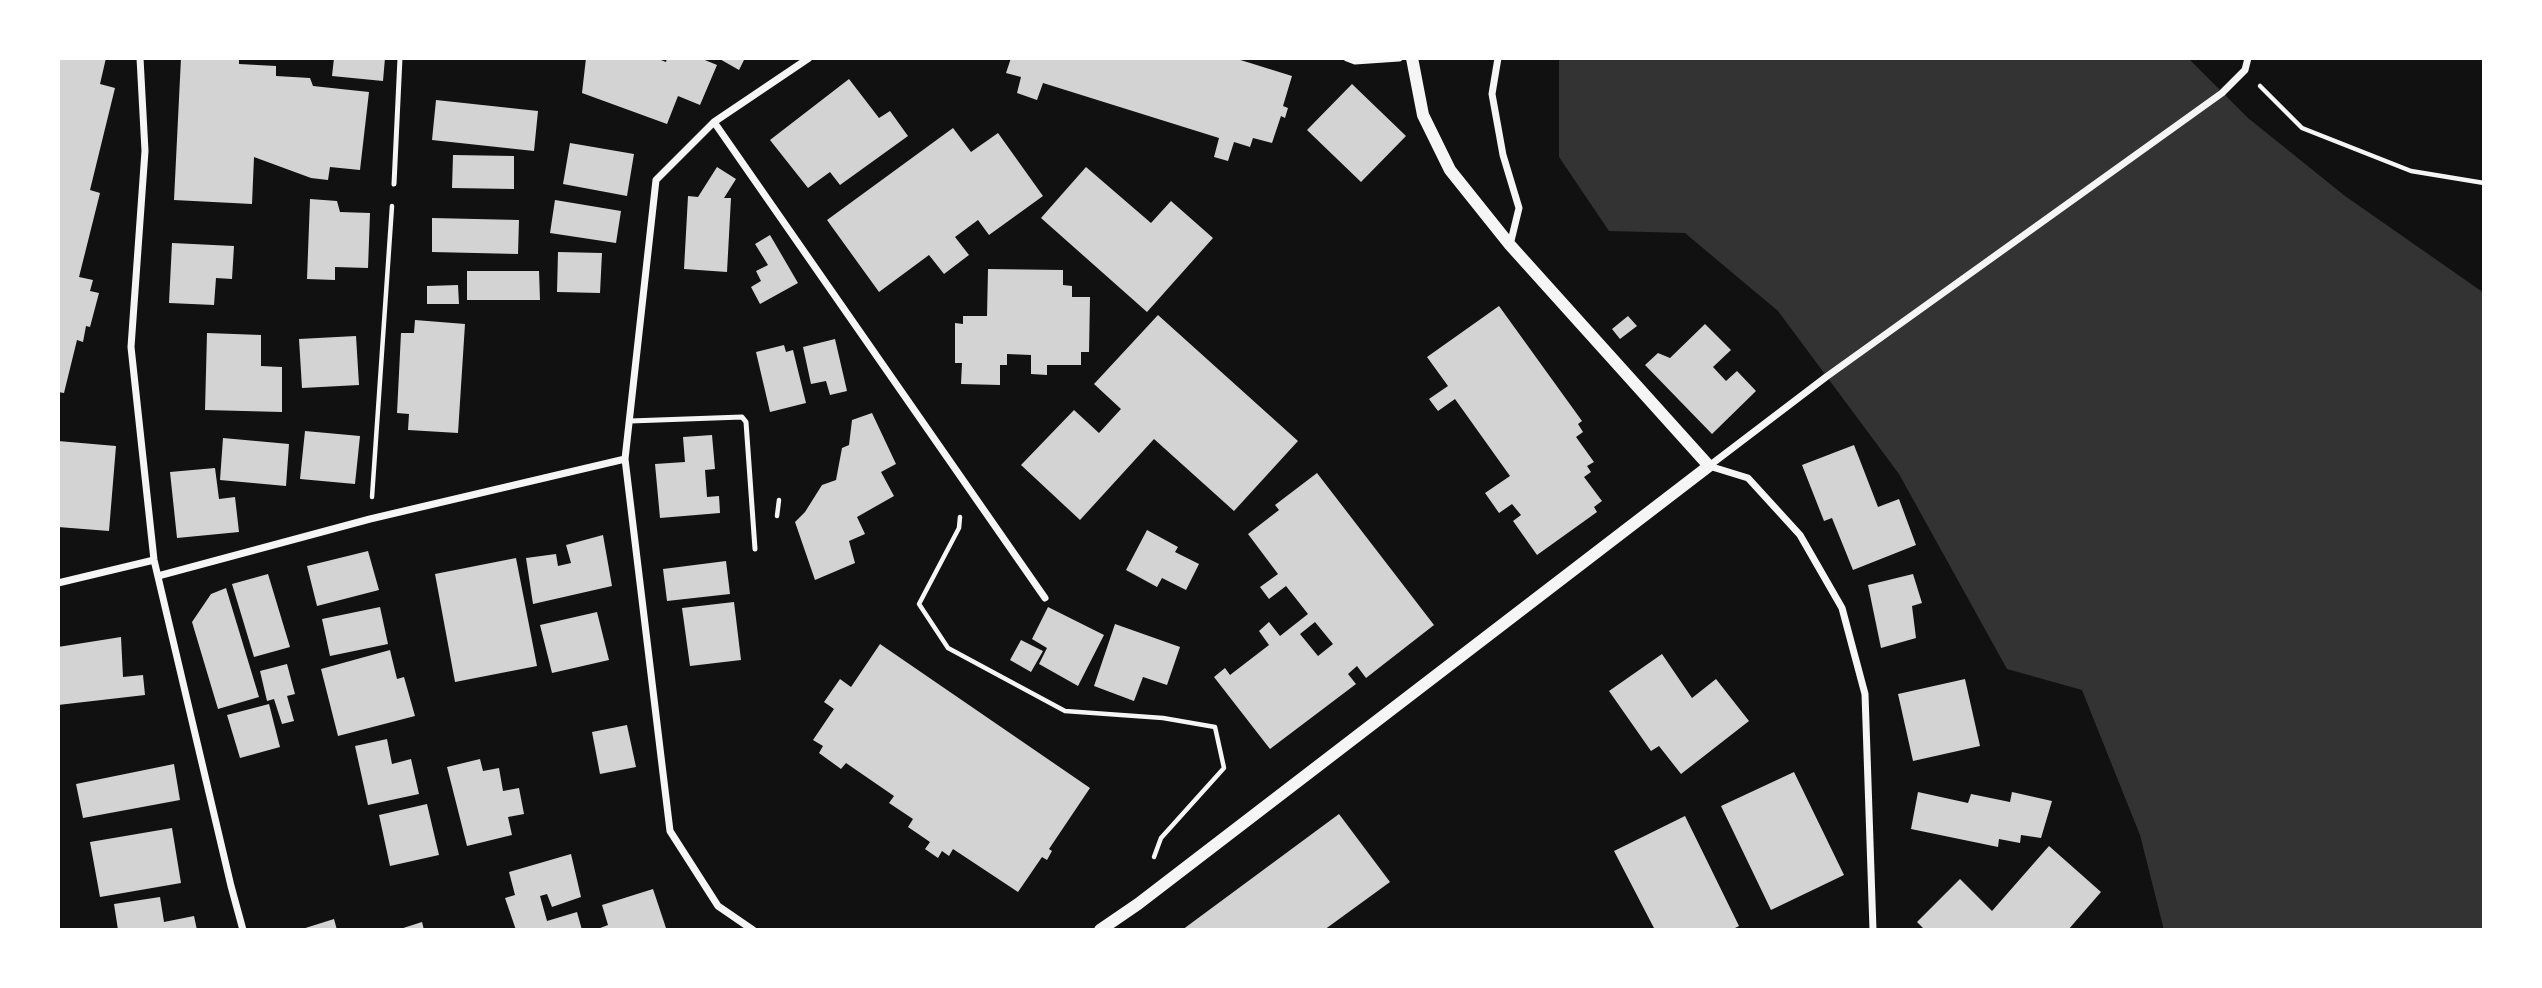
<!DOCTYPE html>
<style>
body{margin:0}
#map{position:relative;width:2542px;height:988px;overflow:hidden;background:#111;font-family:Ubuntu,sans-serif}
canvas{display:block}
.frame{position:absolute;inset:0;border:60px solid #fff;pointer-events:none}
</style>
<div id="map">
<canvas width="2542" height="988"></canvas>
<div class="frame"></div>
</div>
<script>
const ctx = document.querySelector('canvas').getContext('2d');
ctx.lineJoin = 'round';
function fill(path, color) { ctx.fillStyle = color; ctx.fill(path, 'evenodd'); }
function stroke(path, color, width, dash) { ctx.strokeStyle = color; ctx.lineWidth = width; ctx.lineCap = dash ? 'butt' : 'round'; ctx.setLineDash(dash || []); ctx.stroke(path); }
fill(new Path2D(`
 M1559 58H2188L2248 118 2345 196 2484 293V930H2164L2140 835 2082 690 2007 669 1899 474 1778 311 1685 233 1609 231 1559 157Z`), '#333');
fill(new Path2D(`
 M58 58H106L100 84 115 88 90 190 100 193 79 277 93 280 90 291 99 293 90 327 86 326 83 342 77 340 64 393 58 392Z
 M181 58H239V64L276 66V76L310 78 313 86 369 92 360 170 330 167 328 180 311 178 254 157 252 204 174 200Z
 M334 58H385L383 81 332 76Z
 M586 58H656L666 62 667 58H700L717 65 700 105 678 96 667 124 582 93Z
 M718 58H745L739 70Z
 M1011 58H1234L1292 76 1283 106 1288 108 1285 118 1281 116 1272 143 1253 138 1250 147 1234 142 1228 161 1214 157 1219 138 1043 83 1037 100 1017 93 1021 77 1006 73Z
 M849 79 879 118 890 111 908 136 840 185 830 172 808 188 770 140Z
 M1352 84 1406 136 1361 182 1307 130Z
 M436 100 538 111 534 151 432 140Z
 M953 128 971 152 998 133 1043 196 989 235 978 220 955 237 969 255 944 274 929 255 879 292 827 220Z
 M570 143 634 154 627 196 563 184Z
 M453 155 514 156V189L452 188Z
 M717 167 736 179 724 198H731L727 272 684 269 688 196 698 197Z
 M1086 167 1151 223 1171 201 1213 238 1147 312 1041 218Z
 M310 199 337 201 340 212 370 213 368 268 335 267V280L307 279Z
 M555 200 621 211 616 243 550 233Z
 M432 218 519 220 518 254 432 252Z
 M770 235 798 283 760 304 751 287 761 281 756 271 768 265 755 244Z
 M172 243 234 246 232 279 216 278 214 305 169 303Z
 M558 252 602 253 600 293 557 292Z
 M988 269 1063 270V285L1072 286V297H1090L1089 352H1081V365H1047V375L1031 374V355L1007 354V365H1000V385L961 384 962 363H955V323L963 324V316H987Z
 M467 271H539L540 300H467Z
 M458 285 459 304H427V286Z
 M1499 306 1582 421 1578 424 1583 432 1576 437 1594 462 1587 466 1591 472 1584 477 1602 501 1594 507 1597 512 1537 555 1513 521 1521 515 1512 504 1499 513 1485 493 1510 476 1455 399 1438 411 1429 399 1448 386 1427 357Z
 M1158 315 1298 441 1234 511 1154 439 1080 520 1021 465 1074 410 1099 433 1121 409 1094 384Z
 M1628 316 1637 326 1620 339 1612 329Z
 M415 320 465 324 458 433 408 430 409 414 397 413 401 333H414Z
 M1705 324 1731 350 1713 367 1726 381 1737 371 1756 391 1712 434 1645 365 1658 353 1670 358Z
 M207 333 261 335V366L282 367V412L205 410Z
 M356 336 359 385 302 388 299 339Z
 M835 339 847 391 830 395 826 381 811 384 803 347Z
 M784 345 786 352 793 350 806 403 770 412 756 352Z
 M872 413 896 464 881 472 894 496 857 517 865 534 849 541 855 563 815 580 795 522 805 512 822 485 836 480 842 448 849 445 852 420Z
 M305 431 360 436 355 484 300 479Z
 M712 435 715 469 705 470 707 497 719 496 720 513 660 518 655 464 685 462 683 437Z
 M223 438 289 444 286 486 220 480Z
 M58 441 116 446 109 531 58 527Z
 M1854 445 1878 507 1899 499 1916 545 1853 570 1832 518 1824 521 1802 465Z
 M215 468 219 499 235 497 239 532 177 538 170 472Z
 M1317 473 1434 625 1366 678 1357 666 1348 674 1356 684 1270 749 1214 677 1225 668 1230 675 1269 645 1259 631 1269 622 1280 636 1308 614 1286 586 1269 599 1260 587 1278 574 1248 534 1279 510 1275 505ZM1315 622 1333 644 1318 656 1300 634Z
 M1147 530 1178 547 1175 552 1199 564 1186 590 1162 578 1157 587 1126 570Z
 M603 535 612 586 533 604 526 558 556 554 558 566 571 563 566 545Z
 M368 551 379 590 317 606 307 566Z
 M516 558 537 666 455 682 435 574Z
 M726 561 730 594 667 601 663 569Z
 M268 574 290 647 254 657 232 584Z
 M1913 574 1922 603 1912 606 1916 638 1881 648 1868 585Z
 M226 588 259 697 218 709 192 622 211 594Z
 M734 602 741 660 690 666 682 608Z
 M380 607 388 644 330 656 322 619Z
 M1048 607 1104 635 1078 686 1039 664 1047 648 1032 639Z
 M597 612 609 660 552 673 540 625Z
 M1115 624 1180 647 1167 685 1143 677 1134 701 1094 686Z
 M121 637 123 677 143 675 145 695 58 705V647Z
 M1021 640 1043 651 1031 672 1010 660Z
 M880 644 1090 788 1049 849 1052 851 1047 860 1042 857 1018 892 953 849 949 856 942 851 938 858 925 849 930 842 908 827 913 819 889 803 894 796 846 763 841 769 819 753 823 746 813 740 834 709 824 702 840 679 851 687Z
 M390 650 397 679 404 677 415 716 338 736 321 669Z
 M1662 654 1692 698 1716 679 1749 721 1681 774 1659 746 1651 751 1609 691Z
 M287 664 295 694 287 696 294 721 282 724 274 699 267 701 260 671Z
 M1965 679 1980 746 1913 761 1898 694Z
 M269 704 280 747 240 758 227 715Z
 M627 725 636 767 600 774 592 732Z
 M387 739 392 764 411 759 419 794 368 805 355 746Z
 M480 759 483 771 499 768 503 791 519 788 524 814 508 817 512 835 467 846 447 767Z
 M174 764 180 800 83 818 76 784Z
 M1794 772 1844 875 1771 910 1721 806Z
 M1918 792 1968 803 1971 794 2010 802 2012 792 2052 801 2041 838 2021 835 2020 843 1999 839 1998 847 1911 829Z
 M427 804 439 855 390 866 379 815Z
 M1339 814 1390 882 1324 930H1182Z
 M1685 816 1739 926 1731 930H1655L1614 851Z
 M172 828 181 883 100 897 90 842Z
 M2049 846 2101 892 2068 930H1925L1917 922 1960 879 1992 911Z
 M571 854 581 897 552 907 547 894 540 896 547 921 577 912 582 930H516L505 898 515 895 509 872Z
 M653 889 666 928 659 930H595L608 925 602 905Z
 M160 897 164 922 194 916 197 930H118L114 904Z
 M334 919 337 930H299Z
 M422 922 424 930H397Z`), '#d3d3d3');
stroke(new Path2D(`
 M2260 86 2302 128 2411 171 2484 183
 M372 497 392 206
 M777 516 779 500
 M960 517 959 528 919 604 948 648 1065 711 1163 718 1215 727 1224 768 1161 838 1154 857`), '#f5f5f5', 4.5);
stroke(new Path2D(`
 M394 184 400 58
 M630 421 742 417 746 422 755 549`), '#f5f5f5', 5);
stroke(new Path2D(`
 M140 58 145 151 131 347 154 560 231 886 243 930
 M1347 58 1355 61 1399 58
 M1498 58 1492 94 1503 155 1519 208 1510 245
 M714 122 1045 598
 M1709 466 1826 377 2222 93 2245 70 2248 58
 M1709 466 1748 478 1800 535 1842 608 1865 694 1873 930
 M158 576 370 519 625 459
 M58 583 154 560
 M753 930 718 906 670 831 625 459 656 180 714 122 809 58`), '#f5f5f5', 7);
stroke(new Path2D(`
 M1100 930 1138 904 1709 466 1510 245 1450 170 1423 115 1412 58`), '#f5f5f5', 12);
</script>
